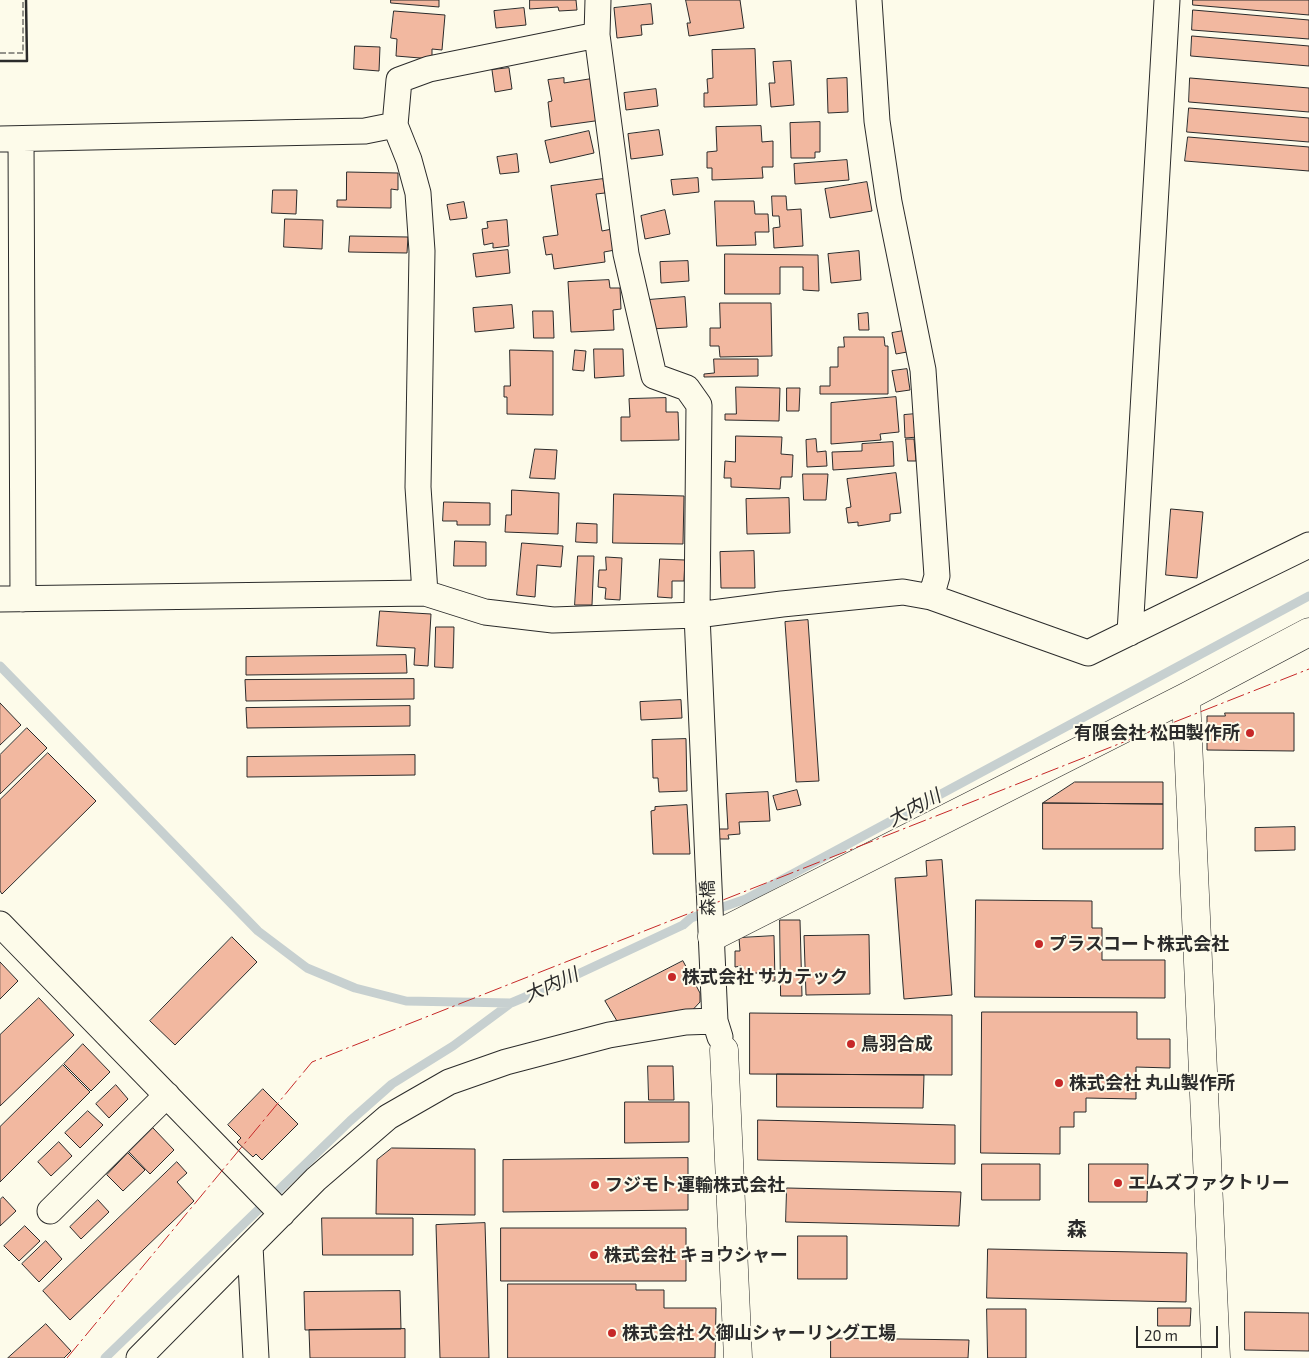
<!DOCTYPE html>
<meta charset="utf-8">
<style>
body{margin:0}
#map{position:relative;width:1309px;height:1358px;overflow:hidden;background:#fdfbea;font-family:"Exo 2",sans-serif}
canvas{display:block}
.scale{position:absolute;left:1136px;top:1326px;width:82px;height:22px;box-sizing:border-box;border:2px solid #2b2b2b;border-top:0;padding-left:6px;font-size:15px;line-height:18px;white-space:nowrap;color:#2b2b2b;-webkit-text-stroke:4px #fdfbea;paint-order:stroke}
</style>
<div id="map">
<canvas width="1309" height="1358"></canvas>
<div class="scale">20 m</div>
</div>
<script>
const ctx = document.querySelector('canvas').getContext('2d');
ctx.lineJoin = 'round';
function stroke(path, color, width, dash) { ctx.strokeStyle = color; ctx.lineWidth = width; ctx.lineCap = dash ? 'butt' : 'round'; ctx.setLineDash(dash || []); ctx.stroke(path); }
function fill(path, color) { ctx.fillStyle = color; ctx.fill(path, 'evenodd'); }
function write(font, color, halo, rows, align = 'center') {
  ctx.font = font + ' "Exo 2","Noto Sans JP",sans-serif'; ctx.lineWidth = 4; ctx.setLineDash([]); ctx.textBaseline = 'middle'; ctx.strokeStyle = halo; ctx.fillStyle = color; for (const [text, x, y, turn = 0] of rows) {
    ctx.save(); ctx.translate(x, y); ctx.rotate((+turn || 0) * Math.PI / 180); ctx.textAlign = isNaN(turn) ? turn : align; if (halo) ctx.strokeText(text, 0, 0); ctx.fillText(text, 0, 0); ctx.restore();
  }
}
stroke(new Path2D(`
 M0 666 258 931 307 968 355 988 406 1001 511 1003
 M105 1358 350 1121 392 1084 453 1046 511 1003 563 981 683 925 691 918 746 899 1309 596`), '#c7d0d0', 9);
const building = new Path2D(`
 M391 0H439V7L391 3Z
 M530 0H576L577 10 559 11 558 7 530 9Z
 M686 0H740L744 28 689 36 687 23H690Z
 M1193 0H1309V15L1193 5Z
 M651 4 653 24 641 25 642 35 617 38 614 8Z
 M524 8 526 25 496 28 494 11Z
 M1193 10 1309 20V39L1192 30Z
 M394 11 445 15 442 50 432 49V59L396 56 397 39 391 38Z
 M1192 36 1309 46V66L1191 56Z
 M355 46 380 47 379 71 354 69Z
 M755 49 757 105 704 107V93H708L707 79 713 78 712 50Z
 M791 61 794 105 771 107 769 83H775L773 62Z
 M509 68 512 89 495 92 492 70Z
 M564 78V83L595 78 602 120 551 127 548 102 552 101 548 80Z
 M847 78 848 112 828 113 827 79Z
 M1190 78 1309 88V112L1189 102Z
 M656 89 658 106 626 110 624 93Z
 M1189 108 1309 118V142L1187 132Z
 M820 122V152H815V158H791L790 123Z
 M761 126 762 142 773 141V167H762L763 178 712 180V168H707V152L717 151 716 127Z
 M659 130 663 155 631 159 628 134Z
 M589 131 594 153 550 163 545 141Z
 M1188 137 1309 147V171L1185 161Z
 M517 154 519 172 500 174 497 157Z
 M847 160 849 180 795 184 794 164Z
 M347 172 398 173V190L391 189V208L337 207V200H346Z
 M698 178 699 192 673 195 671 180Z
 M603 179 605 193 596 194 602 231 612 229 615 250 604 252 605 262 554 269 552 254 546 255 543 237 558 235 551 186Z
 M867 182 872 211 830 218 825 189Z
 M273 190H297L296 214 272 213Z
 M772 196H786L787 210 801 209 803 246 774 248 773 228 780 227 779 216H773Z
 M715 201H754L755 214H768L769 232H755L756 245 717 246Z
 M464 202 467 218 450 220 447 205Z
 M665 210 670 234 645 239 641 216Z
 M285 219 323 220 322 249 284 247Z
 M507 220 509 246 493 248V243L484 245 482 229 488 228 487 222Z
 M350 236 408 237 407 253 349 252Z
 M508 250 510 273 476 277 473 254Z
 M859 251 861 280 831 283 828 254Z
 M725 254 818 255 819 291 803 290V267H780V294H725Z
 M688 261 689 281 661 283 660 262Z
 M609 280 610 288H620L621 309 613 310 614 330 571 332 568 282Z
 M685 297 687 327 650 329 648 300Z
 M720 303H771L772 356 720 357 719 346H710V328H720Z
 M512 305 514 328 475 332 473 308Z
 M533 311H553L554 338H534Z
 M868 313 869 330H859L858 314Z
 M903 331 907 352 896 354 892 333Z
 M844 337H884L885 346H888V394H820V386H830V367H838V347H844Z
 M594 349H623L624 376 595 378Z
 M510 350 553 351V415L507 414V397H504V386H510Z
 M575 350 586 351 584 371 573 370Z
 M714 359H758V376L704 377V374L714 373Z
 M907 369 910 390 896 392 892 371Z
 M736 387 780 388 779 421 725 420V414H736Z
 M787 388H800L799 411H787Z
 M896 397 899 432 880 434 881 440 831 444V403Z
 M666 398V412H678L679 440 621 441V417H630L629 399Z
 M916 414 918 437 905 438 904 415Z
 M736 436 782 437 781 454 793 455 792 477H781L780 489 731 487V478H724L725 461 735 462Z
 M816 439 817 452 826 451 827 466 807 467 806 440Z
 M906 439H914L916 461H908Z
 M893 442 894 466 833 470 832 452 862 451V444Z
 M535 449 557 450 555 479 530 478Z
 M896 473 901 513 890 514V521L858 526V522L848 523 846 508 851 507 847 479Z
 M803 474H828L826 500H804Z
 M512 490 559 493 558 534 505 532 506 515H511Z
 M614 494 684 496 683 544 613 543Z
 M789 498 790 533 747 534 746 499Z
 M444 502 490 503V525H457V521H443Z
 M1171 509 1203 512 1197 578 1166 575Z
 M577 523 597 524V543L576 542Z
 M455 541 486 542V566H454Z
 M522 543 563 546 561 567 537 565 535 597 517 595Z
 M754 551 755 588H721L720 552Z
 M578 556H594L592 605H575Z
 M606 557 622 558 620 600 605 599 606 588 598 587 599 570H606Z
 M660 559 685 560 684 581H672V598L658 597Z
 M380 611 431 614 428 666 414 665 415 648 377 646Z
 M808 620 819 781 796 782 785 622Z
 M436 627H454L453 668 435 667Z
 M406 655 407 673 246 675V657Z
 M414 679V699L246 701 245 680Z
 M681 700 682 718 641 720 640 702Z
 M0 703 21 725 0 745Z
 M410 706V726L247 728 246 708Z
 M1225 713H1294V751L1207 750V716H1225Z
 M27 728 47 748 0 794V755Z
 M686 739 687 791 659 792 658 778H653L652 740Z
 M48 753 96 801 2 894 0 891V800Z
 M415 755V775L247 777V757Z
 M1075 782H1163V804L1043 803Z
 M797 790 801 805 777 810 773 796Z
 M768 792 770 821 739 822 740 834 728 835 729 839H718V829H728L726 794Z
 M1043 803 1163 804V849H1043Z
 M687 805 690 854H653L651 811 655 810V807Z
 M1295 827V850L1255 851V828Z
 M942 860 952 995 904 999 895 878 927 876 926 861Z
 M976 900 1092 901V928H1102V960H1165V998L975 997Z
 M780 920H800L802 996H781Z
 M869 935 870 994 806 995 804 936Z
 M774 936 775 981H762V973H741V966L735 967V951H740L739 938Z
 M232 937 257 962 175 1045 150 1021Z
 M683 961 700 993V1002L686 1017 617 1021 605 1001Z
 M0 962 18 981 0 999Z
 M39 998 74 1035 0 1106V1035Z
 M982 1012H1137V1039H1170V1068L1136 1067V1099L1086 1098V1112H1074V1127H1060V1154L981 1153Z
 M750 1013 952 1015V1075L750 1074Z
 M83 1044 110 1072 91 1091 64 1064Z
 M63 1065 90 1092 0 1182V1127Z
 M648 1066H673L674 1100H649Z
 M777 1074 924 1075 923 1108 777 1107Z
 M116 1085 128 1099 109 1118 96 1104Z
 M263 1089 298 1124 262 1160 256 1154 253 1157 237 1142 241 1138 228 1125Z
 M625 1102H689V1142L625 1143Z
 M88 1111 103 1125 80 1148 65 1133Z
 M758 1120 955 1125V1164L758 1160Z
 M153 1128 174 1150 150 1174 129 1152Z
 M59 1142 72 1156 51 1176 38 1162Z
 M392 1148 475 1149V1215L376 1214 377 1160Z
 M128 1153 145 1170 123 1191 107 1175Z
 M688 1158V1210L503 1212V1160Z
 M177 1162 187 1173 177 1182 194 1201 70 1320 43 1291Z
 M982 1164H1040V1200H982Z
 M1089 1164H1148L1147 1202H1089Z
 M787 1188 961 1192 959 1226 786 1222Z
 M3 1197 16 1211 0 1226V1200Z
 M98 1200 109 1212 81 1239 70 1227Z
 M322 1218H413V1255H323Z
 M485 1223 489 1358H440L436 1225Z
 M25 1226 40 1241 19 1261 4 1246Z
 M501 1228H686V1281H501Z
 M798 1236H847V1279H798Z
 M46 1241 62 1259 39 1282 22 1264Z
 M988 1249 1187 1253 1186 1302 987 1298Z
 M508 1284H636V1290H664V1308H716L715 1358H508Z
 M400 1291 401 1329 305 1330 304 1292Z
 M1158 1308H1191L1190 1326H1158Z
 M987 1309H1026V1358H988Z
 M1245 1312 1309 1313V1351L1245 1350Z
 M46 1324 71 1351 64 1358H8Z
 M405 1329V1358H310L309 1330Z
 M831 1338 969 1340 968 1358H831Z`);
fill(building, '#f2b8a0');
stroke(building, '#2b2b2b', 1);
const street = new Path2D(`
 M598 0 597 35 626 254 654 376 687 388 699 405 697 615 715 1021
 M869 0 877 121 889 202 923 370 937 576 931 597
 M597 35 429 69 399 80 395 125 409 160 418 193 422 251 418 487 425 593 485 612 553 620 697 615 782 604 903 592 931 597 1088 653 1309 545
 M0 139 365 131 395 125
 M21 139 23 599
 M0 599 425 593
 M1130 633 1167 0
 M0 924 282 1214
 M50 1211 167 1095
 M250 1246 256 1358
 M139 1358 316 1179 388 1117 449 1082 506 1062 609 1035 686 1022 715 1021 720 1037`);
const secondary = new Path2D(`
 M1186 697 1216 1358
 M712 937 1186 697 1309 632
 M724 1050 738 1358`);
stroke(street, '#2b2b2b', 27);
stroke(secondary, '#2b2b2b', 29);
stroke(street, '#fdfbea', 25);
stroke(secondary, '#fdfbea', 28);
stroke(new Path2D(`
 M0 53H23V0`), '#2b2b2b', 1, [6, 2.5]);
stroke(new Path2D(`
 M0 61H27L26 0`), '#2b2b2b', 2.5);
stroke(new Path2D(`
 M67 1358 312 1062 1309 669`), '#c62828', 1, [18, 4, 2.5, 4]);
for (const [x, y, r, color] of [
 [1250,733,5,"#c62828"],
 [1039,944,5,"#c62828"],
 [672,977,5,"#c62828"],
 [851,1044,5,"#c62828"],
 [1059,1083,5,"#c62828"],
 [1118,1183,5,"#c62828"],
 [595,1185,5,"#c62828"],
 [594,1255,5,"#c62828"],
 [612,1333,5,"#c62828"]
]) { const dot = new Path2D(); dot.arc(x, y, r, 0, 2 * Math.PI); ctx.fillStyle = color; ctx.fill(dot); stroke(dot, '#fdfbea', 2); }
write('bold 18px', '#2b2b2b', '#fdfbea', [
 ["有限会社 松田製作所",1240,733,"right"],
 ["プラスコート株式会社",1049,944],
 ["株式会社 サカテック",682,977],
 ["鳥羽合成",861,1044],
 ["株式会社 丸山製作所",1069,1083],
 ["エムズファクトリー",1128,1183],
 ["フジモト運輸株式会社",605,1185],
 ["株式会社 キョウシャー",604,1255],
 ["株式会社 久御山シャーリング工場",622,1333]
], 'left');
write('18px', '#2b2b2b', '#fdfbea', [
 ["森橋",708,898,-92]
]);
write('italic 19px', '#2b2b2b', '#fdfbea', [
 ["大内川",914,808,-28],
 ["大内川",551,985,-24]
]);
write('bold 20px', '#2b2b2b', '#fdfbea', [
 ["森",1077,1229]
]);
</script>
